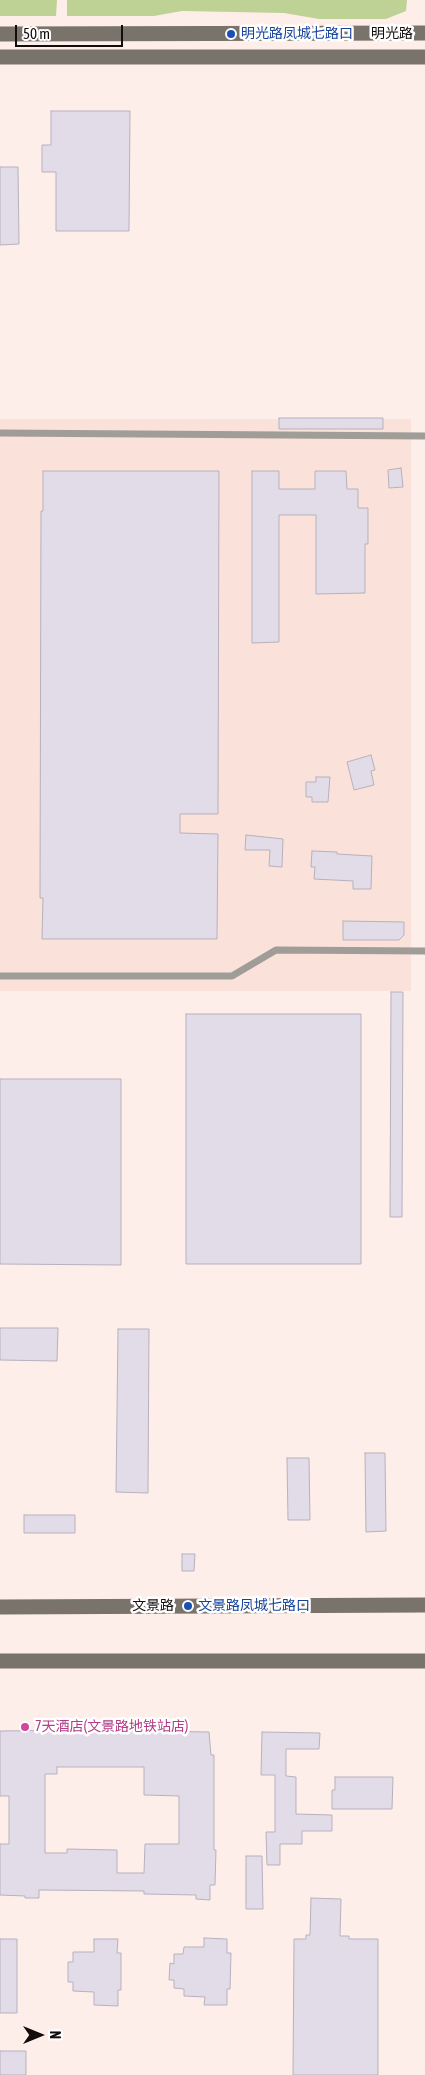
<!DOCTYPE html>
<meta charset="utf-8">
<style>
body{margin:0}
#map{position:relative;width:425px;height:2075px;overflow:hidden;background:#feeee9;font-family:"Asap Condensed",sans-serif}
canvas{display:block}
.north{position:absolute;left:15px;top:2010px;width:50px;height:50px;-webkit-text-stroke:4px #fff;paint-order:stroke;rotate:90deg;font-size:14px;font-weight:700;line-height:20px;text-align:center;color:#120d0b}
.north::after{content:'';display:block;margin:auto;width:18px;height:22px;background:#120d0b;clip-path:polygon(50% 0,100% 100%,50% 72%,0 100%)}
.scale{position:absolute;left:15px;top:25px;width:108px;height:22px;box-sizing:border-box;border:2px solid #120d0b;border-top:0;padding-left:6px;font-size:15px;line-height:18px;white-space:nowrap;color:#120d0b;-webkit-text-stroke:4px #fff;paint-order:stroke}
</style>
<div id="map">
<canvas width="425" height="2075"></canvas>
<div class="north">N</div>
<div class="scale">50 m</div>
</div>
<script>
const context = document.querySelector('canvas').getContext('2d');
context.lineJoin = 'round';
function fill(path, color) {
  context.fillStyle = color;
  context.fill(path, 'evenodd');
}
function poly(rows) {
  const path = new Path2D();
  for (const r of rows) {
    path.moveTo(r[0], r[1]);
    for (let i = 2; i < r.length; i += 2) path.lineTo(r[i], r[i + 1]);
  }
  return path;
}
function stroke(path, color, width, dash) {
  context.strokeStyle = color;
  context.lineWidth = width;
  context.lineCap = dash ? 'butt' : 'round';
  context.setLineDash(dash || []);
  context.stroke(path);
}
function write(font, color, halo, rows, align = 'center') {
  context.font = font + ' "Asap Condensed","Noto Sans SC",sans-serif';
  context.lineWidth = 5;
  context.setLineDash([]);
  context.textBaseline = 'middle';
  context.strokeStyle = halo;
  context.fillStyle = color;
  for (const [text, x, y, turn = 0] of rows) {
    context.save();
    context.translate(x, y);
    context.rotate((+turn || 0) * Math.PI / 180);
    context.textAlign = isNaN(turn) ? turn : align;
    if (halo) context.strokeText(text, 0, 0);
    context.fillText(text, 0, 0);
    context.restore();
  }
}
fill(poly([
 [0,419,411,419,411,991,0,991]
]), '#fae2da');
fill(poly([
 [0,0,57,0,56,16,0,16],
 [67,0,407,0,406,11,386,19,319,19,284,13,182,11,154,16,67,16]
]), '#bed296');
const building = poly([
 [51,111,130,111,129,231,56,231,56,172,42,172,42,145,51,145,51,111],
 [0,167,18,167,19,244,0,245,0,167],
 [279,418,383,418,383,429,279,429,279,418],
 [401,468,403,487,389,488,388,470,401,468],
 [43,471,219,471,218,814,180,814,180,833,218,834,217,939,42,939,43,898,40,898,41,511,43,511,43,471],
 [252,471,279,471,279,489,315,489,315,471,346,471,347,489,358,489,358,508,368,508,368,544,365,544,365,593,316,594,316,515,279,515,279,642,252,643,252,471],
 [371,755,375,770,371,771,374,785,354,790,347,762,371,755],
 [316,777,330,777,328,802,312,802,312,797,306,797,306,782,316,782,316,777],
 [246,835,283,839,282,867,269,866,270,850,245,850,246,835],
 [312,851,337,852,337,854,372,856,371,889,353,889,353,881,314,879,315,867,311,867,312,851],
 [343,921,404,922,404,935,399,940,343,940,343,921],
 [391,992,403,992,402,1217,390,1217,391,992],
 [186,1014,361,1014,361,1264,186,1264,186,1014],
 [0,1079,121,1079,121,1265,0,1264,0,1079],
 [0,1328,58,1328,57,1361,0,1360,0,1328],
 [118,1329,149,1329,148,1493,116,1492,118,1329],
 [365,1453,385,1453,386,1531,366,1532,365,1453],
 [287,1458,309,1458,310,1520,288,1520,287,1458],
 [24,1515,75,1515,75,1533,24,1533,24,1515],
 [182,1554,195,1554,194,1571,182,1571,182,1554],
 [85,1730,209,1732,211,1755,214,1755,214,1850,216,1850,215,1885,210,1885,210,1900,196,1899,196,1895,144,1894,144,1891,39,1890,39,1898,25,1898,25,1896,0,1895,0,1844,9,1844,9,1796,0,1796,0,1731,85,1730],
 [57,1767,144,1767,144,1795,179,1796,179,1844,145,1844,144,1873,117,1873,117,1850,67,1849,67,1853,45,1853,45,1774,57,1774,57,1767],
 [262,1732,320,1733,319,1749,286,1749,286,1776,296,1777,296,1814,332,1815,332,1831,302,1831,302,1844,280,1844,280,1865,267,1865,266,1832,275,1832,275,1775,261,1775,262,1732],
 [335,1777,393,1777,392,1809,332,1809,332,1790,335,1790,335,1777],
 [246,1856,262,1856,263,1909,246,1909,246,1856],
 [311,1898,341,1899,340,1936,349,1936,349,1939,378,1939,378,2075,293,2075,294,1939,306,1939,306,1935,310,1935,311,1898],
 [204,1938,227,1939,227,1953,231,1953,230,1989,227,1989,227,2005,204,2005,205,1997,184,1996,184,1989,174,1988,174,1980,169,1980,170,1963,174,1964,174,1954,183,1954,184,1947,204,1947,204,1938],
 [0,1939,17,1939,17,2013,0,2013,0,1939],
 [94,1939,118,1939,117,1953,121,1953,121,1990,118,1990,118,2006,94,2005,94,1992,73,1991,73,1982,68,1982,68,1962,73,1962,73,1952,94,1952,94,1939],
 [0,2051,26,2051,26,2075,0,2075,0,2051]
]);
fill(building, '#e2dbe8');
stroke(building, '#b7b1bd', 1);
stroke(poly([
 [0,433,425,436],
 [0,976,232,976,276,950,425,951]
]), '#a09c97', 7);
stroke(poly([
 [0,34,425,33],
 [0,57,425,57],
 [0,1607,425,1605],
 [0,1661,425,1661]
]), '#79736c', 15);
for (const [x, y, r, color] of [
 [231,34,5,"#1a4fb4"],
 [188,1606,5,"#1a4fb4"],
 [25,1727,5,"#d1479c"]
]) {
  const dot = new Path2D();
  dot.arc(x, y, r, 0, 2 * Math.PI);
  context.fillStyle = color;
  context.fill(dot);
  stroke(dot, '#fff', 2);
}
write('14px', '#164399', '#fff', [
 ["明光路凤城七路口",241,34],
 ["文景路凤城七路口",198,1606]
], 'left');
write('14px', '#120d0b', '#fff', [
 ["明光路",392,34],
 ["文景路",153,1606]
]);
write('14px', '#b23c85', '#fff', [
 ["7天酒店(文景路地铁站店)",35,1727]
], 'left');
</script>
